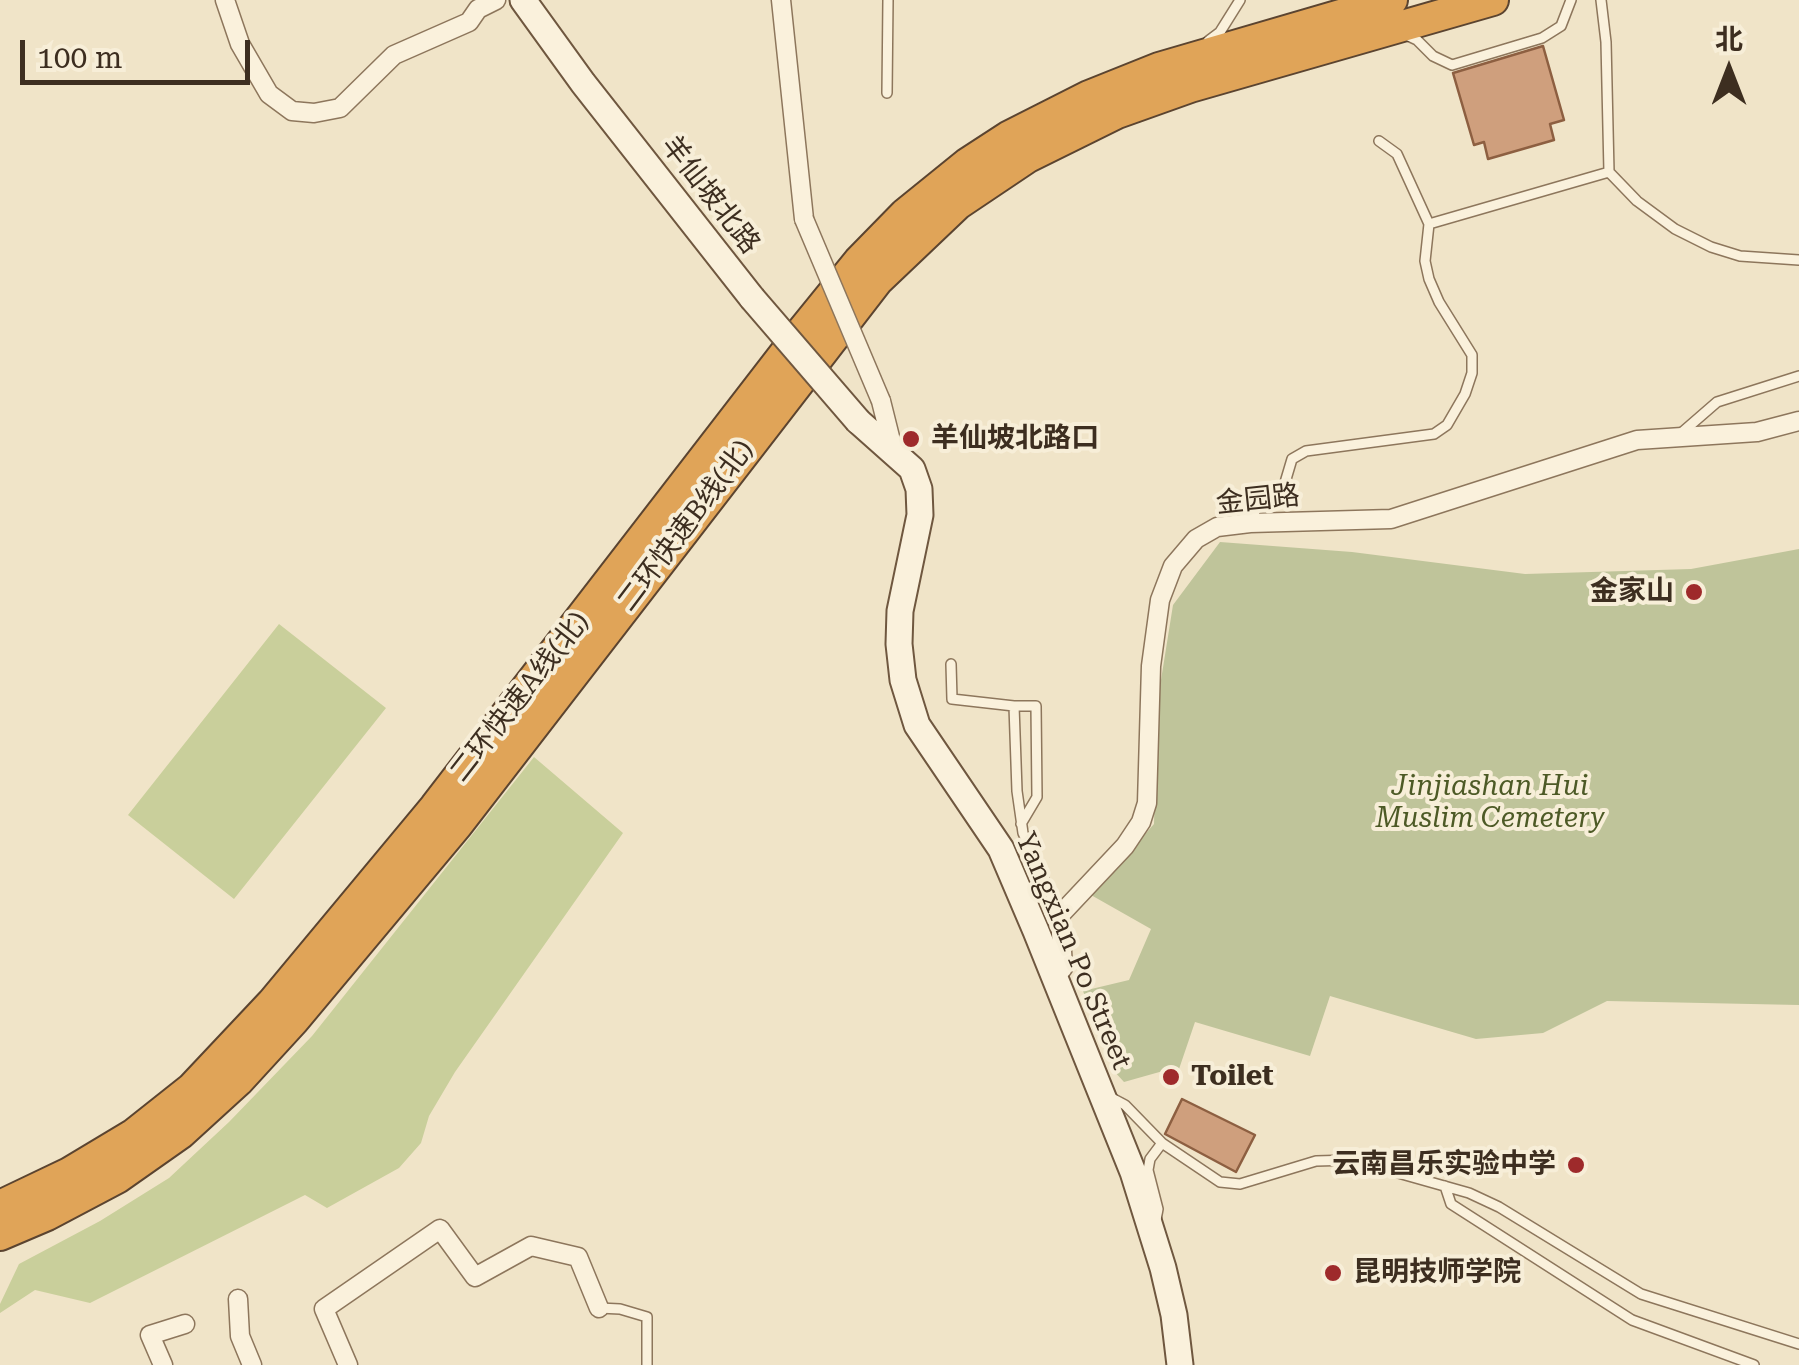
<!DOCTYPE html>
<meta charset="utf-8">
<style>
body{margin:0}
#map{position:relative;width:1799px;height:1365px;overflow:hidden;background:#f0e4c8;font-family:"Roboto Serif","Noto Sans SC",serif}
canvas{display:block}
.north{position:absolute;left:1679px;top:20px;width:100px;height:100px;-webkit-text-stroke:8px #f7eed8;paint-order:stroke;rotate:0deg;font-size:28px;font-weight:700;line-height:40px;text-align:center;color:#3d2e20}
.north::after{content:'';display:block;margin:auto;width:35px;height:45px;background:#3d2e20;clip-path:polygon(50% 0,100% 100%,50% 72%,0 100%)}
.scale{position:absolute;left:20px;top:40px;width:230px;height:45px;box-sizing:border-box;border:5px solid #3d2e20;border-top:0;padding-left:12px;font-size:30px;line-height:35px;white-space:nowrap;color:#3d2e20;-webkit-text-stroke:8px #f7eed8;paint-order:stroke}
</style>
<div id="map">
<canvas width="1799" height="1365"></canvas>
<div class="north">北</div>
<div class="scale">100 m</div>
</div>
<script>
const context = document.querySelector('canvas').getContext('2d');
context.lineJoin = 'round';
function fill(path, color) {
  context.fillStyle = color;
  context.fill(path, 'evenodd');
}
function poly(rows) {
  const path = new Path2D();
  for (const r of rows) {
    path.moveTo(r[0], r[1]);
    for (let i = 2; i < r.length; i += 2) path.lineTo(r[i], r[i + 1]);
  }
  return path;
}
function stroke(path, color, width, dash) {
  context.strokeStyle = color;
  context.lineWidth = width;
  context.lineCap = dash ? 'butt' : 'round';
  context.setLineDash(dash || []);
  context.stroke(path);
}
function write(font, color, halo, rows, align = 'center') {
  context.font = font + ' "Roboto Serif","Noto Sans SC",serif';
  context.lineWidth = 8;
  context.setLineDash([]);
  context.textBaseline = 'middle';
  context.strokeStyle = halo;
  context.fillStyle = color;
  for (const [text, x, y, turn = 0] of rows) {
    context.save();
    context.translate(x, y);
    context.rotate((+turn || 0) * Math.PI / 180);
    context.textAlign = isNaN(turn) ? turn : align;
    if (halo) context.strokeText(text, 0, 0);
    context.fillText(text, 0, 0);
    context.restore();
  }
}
fill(poly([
 [279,624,386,708,234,899,128,815],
 [534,757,623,833,455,1072,429,1116,421,1143,399,1168,327,1208,305,1195,90,1303,35,1290,0,1313,0,1304,19,1264,100,1221,169,1178,229,1122,312,1036]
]), '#c9cf9b');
fill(poly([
 [1220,542,1352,552,1525,574,1691,569,1799,549,1799,1005,1607,1001,1543,1033,1476,1039,1330,996,1310,1056,1195,1022,1178,1072,1163,1071,1124,1082,1113,1070,1083,991,1129,980,1151,929,1091,895,1154,824,1157,705,1173,605]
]), '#bfc49a');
const building = poly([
 [1543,46,1564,120,1550,124,1554,140,1488,159,1484,142,1474,145,1453,73,1543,46],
 [1182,1099,1255,1135,1236,1172,1165,1134,1182,1099]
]);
fill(building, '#cf9f7d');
stroke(building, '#8d5f41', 2.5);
const lane = poly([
 [1406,35,1417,40,1433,56,1452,65,1542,38,1561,26,1571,0],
 [1208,41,1220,32,1240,0],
 [887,93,888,0],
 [1609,172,1637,201,1675,229,1711,247,1740,256,1799,260],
 [1429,224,1609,172,1606,42,1601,0],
 [1679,435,1717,402,1799,376],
 [1250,523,1258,505,1281,496,1292,459,1306,451,1434,434,1447,425,1465,394,1472,373,1472,355,1439,302,1429,279,1425,261,1429,224,1397,154,1379,141],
 [951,664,952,699,1014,706,1017,791,1023,833,1060,915],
 [1014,706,1036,706,1037,797,1021,824],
 [1108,1096,1125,1105,1162,1143],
 [1445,1186,1451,1204,1632,1320,1754,1365],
 [1156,1220,1158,1209,1148,1170,1150,1159,1162,1143,1220,1182,1240,1184,1316,1161,1352,1160,1469,1193,1499,1207,1641,1294,1799,1344],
 [599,1308,620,1309,647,1317,647,1365]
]);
const street = poly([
 [225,0,240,44,269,94,292,111,314,113,340,108,394,55,469,22,478,9,496,0],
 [781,0,804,219],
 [881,401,893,449],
 [1054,978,1063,968,1060,915,1125,846,1141,822,1147,803,1151,666,1160,600,1173,566,1196,539,1217,527,1250,523,1391,519,1637,440,1757,432,1799,421],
 [238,1299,240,1336,252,1365],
 [163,1365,150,1335,185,1324],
 [348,1365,324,1309,440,1229,475,1277,531,1246,578,1257,599,1308]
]);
const secondary = poly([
 [523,0,583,83,752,298],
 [858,421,912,469,919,489,920,515,900,611,899,644,903,680,917,725,1001,849,1036,931,1133,1172,1163,1268,1174,1315,1180,1365]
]);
const highway = poly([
 [0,1206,69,1173,134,1134,192,1088,272,1003,435,807,803,330,859,261,905,214,968,163,1008,137,1089,96,1159,68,1392,0],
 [0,1235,47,1215,117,1178,181,1133,238,1081,293,1021,457,825,877,281,958,204,1028,157,1117,113,1190,87,1493,0]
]);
stroke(lane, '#8d765c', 12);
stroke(street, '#8d765c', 21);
stroke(secondary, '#6f573f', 29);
stroke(highway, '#5b4430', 34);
stroke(lane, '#faf1dc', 9);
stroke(street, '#faf1dc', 18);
stroke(secondary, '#faf1dc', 25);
stroke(highway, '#e0a458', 30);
const streetBridge = poly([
 [804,219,881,401]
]);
const secondaryBridge = poly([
 [752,298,858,421]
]);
stroke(streetBridge, '#8d765c', 21, []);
stroke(secondaryBridge, '#6f573f', 29, []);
stroke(streetBridge, '#faf1dc', 18);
stroke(secondaryBridge, '#faf1dc', 25);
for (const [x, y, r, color] of [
 [911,439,10,"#9e2a2b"],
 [1694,592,10,"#9e2a2b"],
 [1171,1077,10,"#9e2a2b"],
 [1576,1165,10,"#9e2a2b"],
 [1333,1273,10,"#9e2a2b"]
]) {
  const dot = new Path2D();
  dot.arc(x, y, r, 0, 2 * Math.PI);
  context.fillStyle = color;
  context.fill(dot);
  stroke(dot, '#f7eed8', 4);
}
write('28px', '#3d2e20', '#f7eed8', [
 ["羊仙坡北路",710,195,52],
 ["金园路",1258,500,-6],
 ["二环快速B线(北)",686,526,-53],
 ["二环快速A线(北)",520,697,-52],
 ["Yangxian Po Street",1073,951,67]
]);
write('bold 28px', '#3d2e20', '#f7eed8', [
 ["羊仙坡北路口",931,439],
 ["金家山",1674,592,"right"],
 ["Toilet",1191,1077],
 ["云南昌乐实验中学",1556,1165,"right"],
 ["昆明技师学院",1353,1273]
], 'left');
write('italic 28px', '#4d5a26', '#f7eed8', [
 ["Jinjiashan Hui",1490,787],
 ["Muslim Cemetery",1490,819]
]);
</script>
